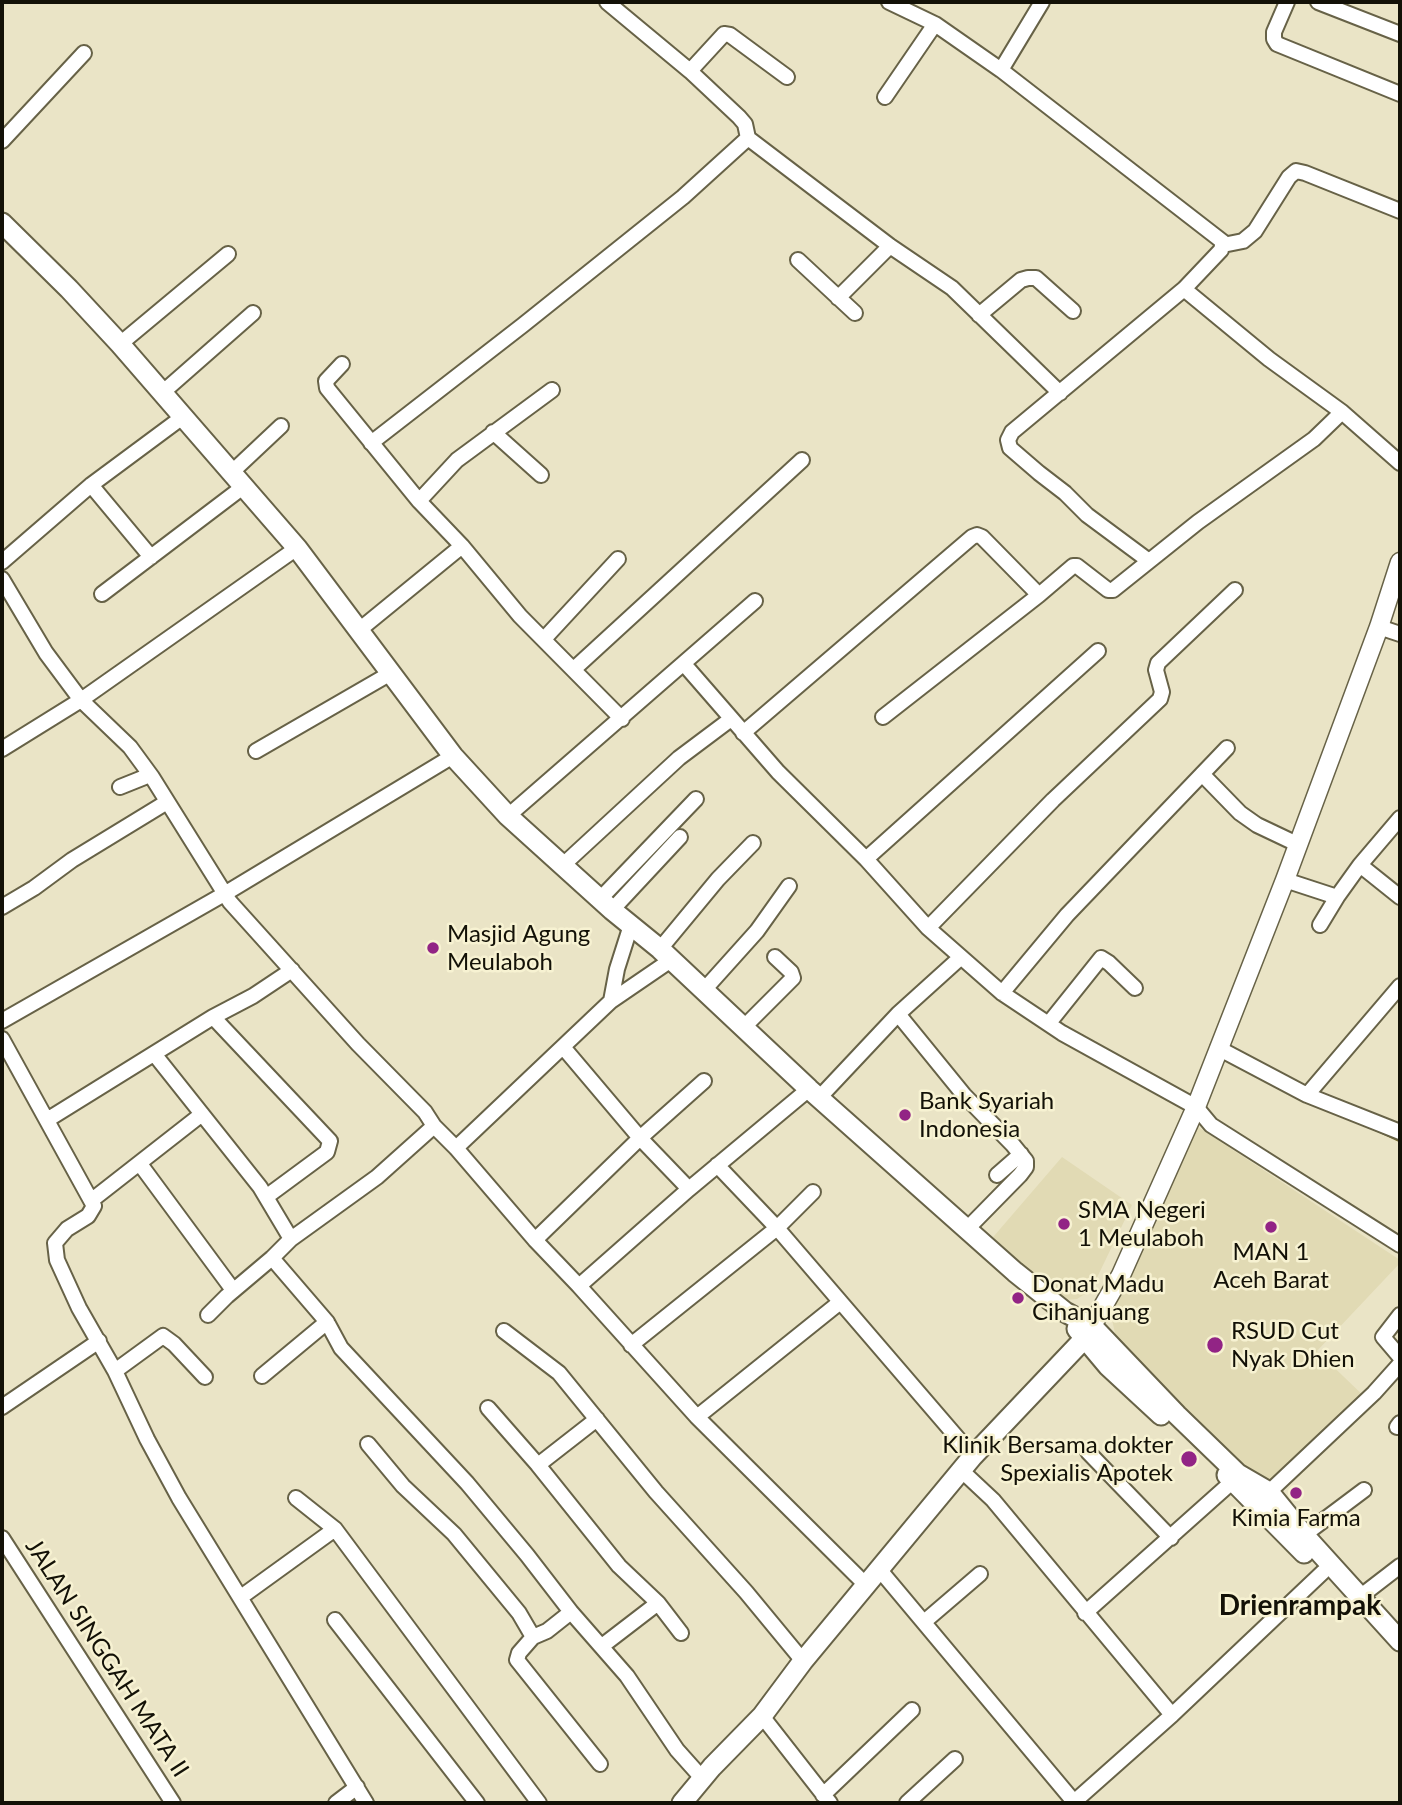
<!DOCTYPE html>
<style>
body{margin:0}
#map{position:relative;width:1402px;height:1805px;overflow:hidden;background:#eae4c6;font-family:Lato,sans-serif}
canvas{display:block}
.frame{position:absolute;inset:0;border:4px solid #131107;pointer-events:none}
</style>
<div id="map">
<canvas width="1402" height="1805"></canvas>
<div class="frame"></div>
</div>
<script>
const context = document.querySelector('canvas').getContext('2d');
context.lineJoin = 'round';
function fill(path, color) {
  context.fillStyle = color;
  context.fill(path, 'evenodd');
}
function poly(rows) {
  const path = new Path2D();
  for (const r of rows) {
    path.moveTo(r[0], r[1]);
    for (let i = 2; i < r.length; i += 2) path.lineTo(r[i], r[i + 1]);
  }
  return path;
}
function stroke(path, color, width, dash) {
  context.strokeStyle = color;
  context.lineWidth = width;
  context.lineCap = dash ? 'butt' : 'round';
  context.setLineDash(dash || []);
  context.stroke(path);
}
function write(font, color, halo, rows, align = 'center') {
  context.font = font + ' Lato,sans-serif';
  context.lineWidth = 5;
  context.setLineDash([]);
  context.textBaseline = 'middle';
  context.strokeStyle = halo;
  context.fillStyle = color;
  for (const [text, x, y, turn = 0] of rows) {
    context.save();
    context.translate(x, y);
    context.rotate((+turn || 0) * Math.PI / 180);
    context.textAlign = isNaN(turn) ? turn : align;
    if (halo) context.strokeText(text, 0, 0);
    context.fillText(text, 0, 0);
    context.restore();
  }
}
fill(poly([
 [1192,1123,1400,1260,1400,1263,1317,1351,1370,1402,1269,1494,1126,1356,1116,1338,1111,1315,1113,1294],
 [1062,1157,1132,1205,1091,1290,1077,1299,1055,1301,988,1243]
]), '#e1dab4');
stroke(poly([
 [1372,1128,1400,1141]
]), '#786d2a', 2.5);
const minor = poly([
 [889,2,935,24,1001,70,1223,242,1221,250,1184,289,1012,432,1008,440,1010,448,1039,473,1065,493,1087,515,1149,561],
 [1287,2,1274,32,1274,39,1277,44,1400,94],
 [1318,2,1400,34],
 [1001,70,1042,2],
 [690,71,724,34,730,35,787,77],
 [885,97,935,24],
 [748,138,890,246,952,288,1060,393],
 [2,141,84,53],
 [1223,245,1243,241,1255,231,1289,177,1296,171,1305,173,1400,211],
 [798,260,855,313],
 [1184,289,1269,359,1342,412,1400,463],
 [838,298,890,246],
 [979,315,1021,280,1028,278,1036,278,1073,311],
 [120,344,228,254],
 [342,364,326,381,327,388,419,501,462,546,520,616,622,719],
 [162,393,253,313],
 [493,432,541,475],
 [371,443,523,325,683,197,748,138,745,124,739,117,690,71,607,2],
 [231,473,281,426],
 [91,485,151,557],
 [419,501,457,460,552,390],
 [2,562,91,485,184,416],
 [2,579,46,653,81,700,130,747,152,777,230,902,358,1044,425,1112,434,1126,456,1148,535,1240,579,1286,697,1417,866,1585],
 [102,594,243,487],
 [1379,627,1400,634],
 [358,631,462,546],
 [544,639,618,559],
 [684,664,778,772,866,859,928,928,1002,993,1062,1033,1196,1107,1211,1125,1400,1245],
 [574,669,802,460],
 [883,717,1039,595],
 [743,733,972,537,977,535,982,537,1039,595,1073,566,1077,566,1108,590,1113,590,1198,522,1314,439,1342,412],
 [2,749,81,700,297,548],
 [256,751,391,673],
 [1202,774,1240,813,1257,825,1297,844],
 [120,787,150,775],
 [508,816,755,601],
 [1400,818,1360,865,1400,897],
 [866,859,1098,651],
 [563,865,679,758,731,719],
 [1285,880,1337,897,1320,925],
 [1337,897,1360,865],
 [600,899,696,799],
 [2,907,34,888,72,860,167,802],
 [612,910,680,837],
 [928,928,1053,800,1160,699,1162,692,1156,670,1158,663,1235,590],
 [660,949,718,879,753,843],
 [704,990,757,931,789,886],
 [1002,993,1067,915,1227,748],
 [611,1001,617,969,631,925],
 [898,1014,964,1095,1013,1145,1026,1161,1026,1167,1020,1175,967,1229],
 [213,1017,330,1141,327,1152,266,1197],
 [2,1021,226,893,453,756],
 [1049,1023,1101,958,1109,963,1135,988],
 [744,1027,793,978,791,972,775,957],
 [2,1039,94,1206,88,1216,67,1229,55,1243,57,1260,79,1308,115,1371,147,1439,179,1498,366,1803],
 [563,1047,640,1138,689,1189],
 [1218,1048,1307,1095,1400,1132],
 [155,1055,260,1187,291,1239],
 [1307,1095,1400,986],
 [819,1098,898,1014,960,958],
 [47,1120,213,1017,253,996,292,970],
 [456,1148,611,1001,671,960],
 [140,1164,233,1290],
 [717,1165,777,1228,973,1456],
 [997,1175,1021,1154],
 [92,1200,202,1114],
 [535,1240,640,1138,704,1081],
 [272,1258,327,1322,341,1348,467,1483,527,1555,571,1612,627,1676,677,1750,702,1778],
 [579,1286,689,1189,809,1089],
 [208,1315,227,1296,272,1258,291,1239,377,1177,434,1126],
 [1400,1315,1383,1337,1400,1357],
 [504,1331,559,1373,656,1492,746,1592,803,1661],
 [631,1345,777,1228,813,1192],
 [115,1371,163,1336,174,1344,205,1377],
 [262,1376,327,1322],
 [2,1407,99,1341],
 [488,1408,538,1465,597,1419],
 [697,1417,839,1303],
 [1397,1427,1400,1423],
 [368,1444,403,1486,454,1534,519,1613,533,1637],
 [1088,1452,1171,1538],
 [538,1465,619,1566,658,1603,602,1646],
 [962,1471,993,1500,1172,1715],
 [1269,1492,1374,1393,1400,1364],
 [296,1498,335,1529,539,1803],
 [1304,1535,1364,1490],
 [2,1538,173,1803],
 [879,1569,1075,1803],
 [1361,1596,1400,1566],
 [241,1597,335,1529],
 [658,1603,681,1633],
 [571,1612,547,1631,533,1637,519,1653,517,1660,600,1764],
 [1085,1613,1233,1481],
 [335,1620,477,1803],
 [924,1622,980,1574],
 [762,1716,830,1803],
 [823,1795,912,1710],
 [1074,1802,1172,1715,1323,1572],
 [336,1803,357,1787],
 [907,1803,955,1759]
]);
const major = poly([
 [1086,1336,1121,1275,1196,1107,1285,880,1379,627,1400,562]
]);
const highway = poly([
 [2,223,69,289,120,344,297,548,453,756,508,816,612,910,660,949,809,1089,1015,1272,1065,1312,1093,1327,1177,1415,1238,1474,1269,1492,1304,1535,1400,1641],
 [1077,1329,1108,1366,1161,1415],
 [1227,1475,1304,1553],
 [682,1803,712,1767,762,1716,803,1661,973,1456,1084,1339]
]);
stroke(minor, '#676247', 18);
stroke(major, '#676247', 21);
stroke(highway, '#676247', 23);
stroke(minor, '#fff', 14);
stroke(major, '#fff', 18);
stroke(highway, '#fff', 19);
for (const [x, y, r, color] of [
 [433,948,7,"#922485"],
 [905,1115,7,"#922485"],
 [1064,1224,7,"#922485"],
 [1271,1227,7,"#922485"],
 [1018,1298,7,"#922485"],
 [1215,1345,9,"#922485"],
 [1189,1459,9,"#922485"],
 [1296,1493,7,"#922485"]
]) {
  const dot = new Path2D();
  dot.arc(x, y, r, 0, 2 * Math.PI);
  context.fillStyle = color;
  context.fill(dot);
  stroke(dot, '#f7f2d2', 2.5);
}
write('24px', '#131107', '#f7f2d2', [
 ["Masjid Agung",447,934],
 ["Meulaboh",447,962],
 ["Bank Syariah",919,1101],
 ["Indonesia",919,1129],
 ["SMA Negeri",1078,1210],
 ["1 Meulaboh",1078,1238],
 ["MAN 1",1271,1252,"center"],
 ["Aceh Barat",1271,1280,"center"],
 ["Donat Madu",1032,1284],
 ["Cihanjuang",1032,1312],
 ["RSUD Cut",1231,1331],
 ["Nyak Dhien",1231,1359],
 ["Klinik Bersama dokter",1173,1445,"right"],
 ["Spexialis Apotek",1173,1473,"right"],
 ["Kimia Farma",1296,1518,"center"]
], 'left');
write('24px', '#131107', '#f7f2d2', [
 ["JALAN SINGGAH MATA II",107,1658,57]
]);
write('bold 28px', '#131107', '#f7f2d2', [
 ["Drienrampak",1300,1606]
]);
</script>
